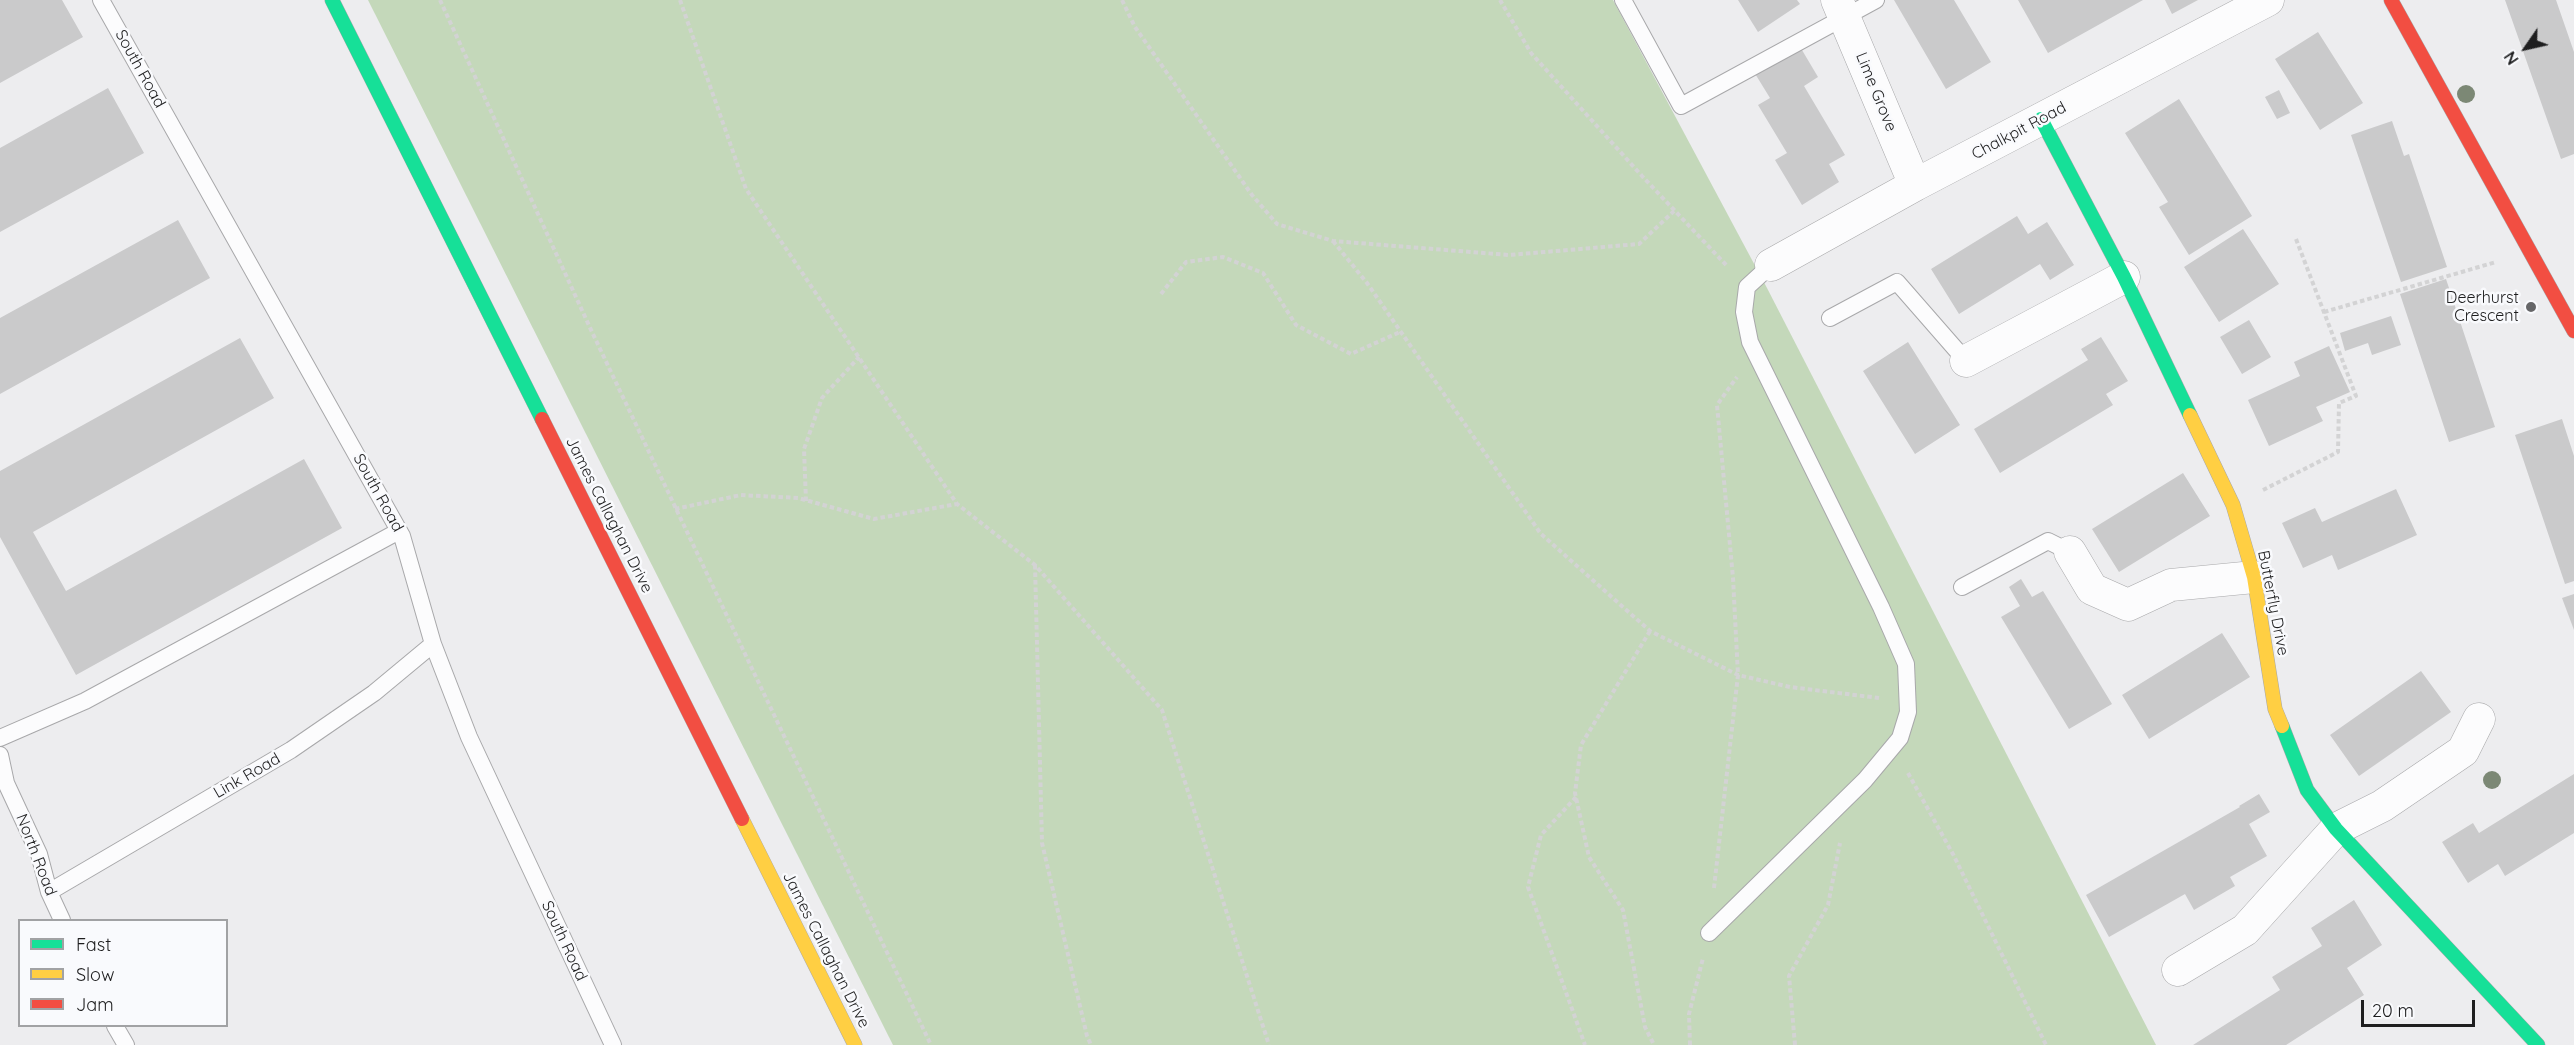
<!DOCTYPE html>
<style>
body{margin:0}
#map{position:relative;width:2574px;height:1045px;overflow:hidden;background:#ededef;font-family:Quicksand,sans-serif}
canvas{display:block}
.legend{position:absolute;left:18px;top:919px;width:210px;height:108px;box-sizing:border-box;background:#f9fafd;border:2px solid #a1a2a4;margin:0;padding:8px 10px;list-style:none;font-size:18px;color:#1e1e1f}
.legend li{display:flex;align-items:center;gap:12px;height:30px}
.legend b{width:30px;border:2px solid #a1a2a4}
.north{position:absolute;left:2496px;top:18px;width:60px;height:60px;-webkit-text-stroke:4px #f9fafd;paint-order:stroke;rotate:236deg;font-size:16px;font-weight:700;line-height:24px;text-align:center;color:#1e1e1f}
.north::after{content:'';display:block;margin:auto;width:21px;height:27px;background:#1e1e1f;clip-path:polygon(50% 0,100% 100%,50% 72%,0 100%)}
.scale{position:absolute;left:2361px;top:1000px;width:114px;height:27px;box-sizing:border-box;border:3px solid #1e1e1f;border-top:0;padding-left:8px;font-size:18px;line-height:21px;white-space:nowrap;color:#1e1e1f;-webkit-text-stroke:4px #f9fafd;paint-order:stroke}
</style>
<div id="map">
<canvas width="2574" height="1045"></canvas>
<ul class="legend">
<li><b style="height:8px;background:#16e098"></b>Fast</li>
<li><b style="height:8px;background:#ffcf43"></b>Slow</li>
<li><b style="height:8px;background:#f24e42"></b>Jam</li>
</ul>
<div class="north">N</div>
<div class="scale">20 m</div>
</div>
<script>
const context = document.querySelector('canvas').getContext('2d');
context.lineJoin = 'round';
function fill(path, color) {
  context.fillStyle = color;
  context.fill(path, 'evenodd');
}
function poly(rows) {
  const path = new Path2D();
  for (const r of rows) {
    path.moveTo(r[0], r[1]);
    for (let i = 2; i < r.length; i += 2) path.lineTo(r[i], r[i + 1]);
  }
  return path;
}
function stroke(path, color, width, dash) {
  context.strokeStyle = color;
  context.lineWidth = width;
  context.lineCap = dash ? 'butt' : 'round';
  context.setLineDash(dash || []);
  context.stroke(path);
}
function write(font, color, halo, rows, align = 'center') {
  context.font = font + ' Quicksand,sans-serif';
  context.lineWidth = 5;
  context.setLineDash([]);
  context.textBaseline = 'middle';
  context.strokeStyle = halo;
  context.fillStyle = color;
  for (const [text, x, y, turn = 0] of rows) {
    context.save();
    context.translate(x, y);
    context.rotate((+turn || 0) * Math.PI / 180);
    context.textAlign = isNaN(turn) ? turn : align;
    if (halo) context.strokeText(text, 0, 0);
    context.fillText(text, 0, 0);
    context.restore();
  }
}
fill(poly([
 [368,0,1613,0,1767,288,2156,1045,893,1045]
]), '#c4d8ba');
fill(poly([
 [0,0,62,0,83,37,0,83],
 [1738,0,1797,0,1800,4,1758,32],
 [1894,0,1954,0,1991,62,1946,89],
 [2018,0,2143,0,2048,53],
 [2165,0,2198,0,2172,14],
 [2505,0,2556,0,2574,52,2574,154,2561,159],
 [2318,32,2363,103,2320,130,2275,59],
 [1799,45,1818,77,1804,86,1845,155,1829,164,1839,182,1802,205,1775,160,1787,153,1758,105,1770,98,1754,72],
 [108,88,144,153,0,232,0,148],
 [2279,90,2290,113,2277,119,2265,97],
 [2179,99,2252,216,2189,255,2159,207,2168,202,2125,133],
 [2392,121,2404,156,2409,154,2447,267,2401,282,2351,135],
 [2017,216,2028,234,2047,222,2074,265,2050,280,2040,264,1959,314,1931,269],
 [178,220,210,278,0,394,0,318],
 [2243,229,2279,284,2219,322,2184,267],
 [2446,279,2495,427,2449,442,2400,294],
 [2391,316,2401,345,2372,355,2368,343,2345,351,2340,333],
 [2249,320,2271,357,2242,374,2220,337],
 [2101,337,2128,381,2106,394,2113,405,2000,473,1974,429,2088,360,2081,349],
 [240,338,274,398,33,532,66,591,304,459,342,528,76,675,0,537,0,471],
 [1908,342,1960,425,1915,454,1863,371],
 [2329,346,2350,392,2316,407,2323,421,2269,446,2248,400,2300,376,2294,362],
 [2562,419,2574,456,2574,581,2565,584,2515,435],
 [2183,473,2210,516,2119,572,2092,529],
 [2396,489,2417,535,2338,570,2332,555,2303,568,2282,523,2315,508,2322,522],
 [2021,579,2032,597,2043,591,2112,704,2069,729,2001,617,2020,606,2009,587],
 [2574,594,2574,630,2562,598],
 [2222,633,2250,677,2149,739,2122,695],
 [2421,671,2451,712,2359,776,2330,735],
 [2574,774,2574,833,2505,876,2498,864,2468,883,2442,842,2473,823,2479,833],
 [2259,794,2270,812,2249,824,2267,856,2230,877,2235,886,2194,910,2185,894,2109,937,2086,895,2240,807,2239,806],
 [2354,900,2382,945,2347,968,2364,995,2286,1045,2193,1045,2280,990,2272,977,2322,946,2311,928]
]), '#cacacb');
const lane = poly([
 [101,0,402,536,433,644,469,737,613,1045],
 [1623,0,1681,106,1876,0],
 [1830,318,1897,282,1966,361],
 [1962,587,2048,541,2070,552],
 [0,738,85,701,399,531],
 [0,755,6,783,39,854,49,892,62,920],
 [49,892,291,750,374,693,433,644],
 [1709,933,1865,780,1900,738,1908,712,1906,664,1881,607,1750,342,1744,312,1747,287,1771,265],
 [115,1026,126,1045]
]);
const street = poly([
 [1837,0,1915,185],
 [1771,265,1915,185,2268,0],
 [1966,361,2124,277],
 [2070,552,2092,589,2128,605,2171,585,2254,577],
 [2178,970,2245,930,2336,829,2382,806,2463,751,2479,719]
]);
const fast = poly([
 [332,0,542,419],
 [2041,119,2124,277,2190,415],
 [2282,726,2307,790,2336,829,2538,1045]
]);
const slow = poly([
 [2190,415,2233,505,2254,577,2275,709,2282,726],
 [742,819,855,1045]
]);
const jam = poly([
 [2391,0,2574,331],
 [542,419,742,819]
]);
stroke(lane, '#a8a8aa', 18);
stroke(street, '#a8a8aa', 33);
stroke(fast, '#a8a8aa', 15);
stroke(slow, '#a8a8aa', 15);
stroke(jam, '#a8a8aa', 15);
stroke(poly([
 [440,0,592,332,931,1045],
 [680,0,746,189,957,504,1035,565,1162,710,1269,1045],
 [1122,0,1135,27,1252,195,1277,224,1333,241,1509,255,1639,244,1674,211],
 [1500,0,1531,53,1642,176,1728,267],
 [1333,241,1367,283,1541,534,1650,631,1738,675,1790,687,1879,698],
 [1161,294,1186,262,1223,257,1263,273,1296,325,1351,354,1400,332],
 [2324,312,2496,262],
 [2263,490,2338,452,2339,403,2356,396,2296,239],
 [806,501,804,449,822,398,859,357],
 [675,509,741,495,798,498,874,519,957,504],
 [1035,565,1042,843,1087,1036,1091,1045],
 [1650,631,1581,745,1575,793,1589,857,1623,910,1645,1027,1654,1045],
 [1908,773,1954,856,2046,1045],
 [1576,797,1541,835,1528,887,1585,1045],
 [1714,888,1738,675,1733,578,1717,405,1737,377],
 [1690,1045,1689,1014,1703,958],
 [1795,1045,1789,976,1828,905,1840,843]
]), '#d3d3d4', 4, [4.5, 3]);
stroke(lane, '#fcfcfd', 16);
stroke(street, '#fcfcfd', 32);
stroke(fast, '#16e098', 14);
stroke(slow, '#ffcf43', 14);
stroke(jam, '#f24e42', 14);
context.fillStyle = '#7c8875';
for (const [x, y] of [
 [2466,94],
 [2492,780]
]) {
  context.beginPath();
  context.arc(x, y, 9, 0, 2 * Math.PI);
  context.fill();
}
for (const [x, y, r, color] of [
 [2531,307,6,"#666668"]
]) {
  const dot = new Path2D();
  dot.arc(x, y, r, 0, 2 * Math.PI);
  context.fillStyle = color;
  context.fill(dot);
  stroke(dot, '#f9fafd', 2);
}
write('16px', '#1e1e1f', '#f9fafd', [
 ["South Road",140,69,61],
 ["Lime Grove",1876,92,68],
 ["Chalkpit Road",2019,131,-28],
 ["South Road",378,493,61],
 ["James Callaghan Drive",609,515,63],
 ["Butterfly Drive",2273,603,79],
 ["Link Road",247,776,-30],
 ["North Road",36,855,69],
 ["South Road",564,941,65],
 ["James Callaghan Drive",826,950,63]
]);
write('16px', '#1e1e1f', '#f9fafd', [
 ["Deerhurst",2519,298],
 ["Crescent",2519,316]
], 'right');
</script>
